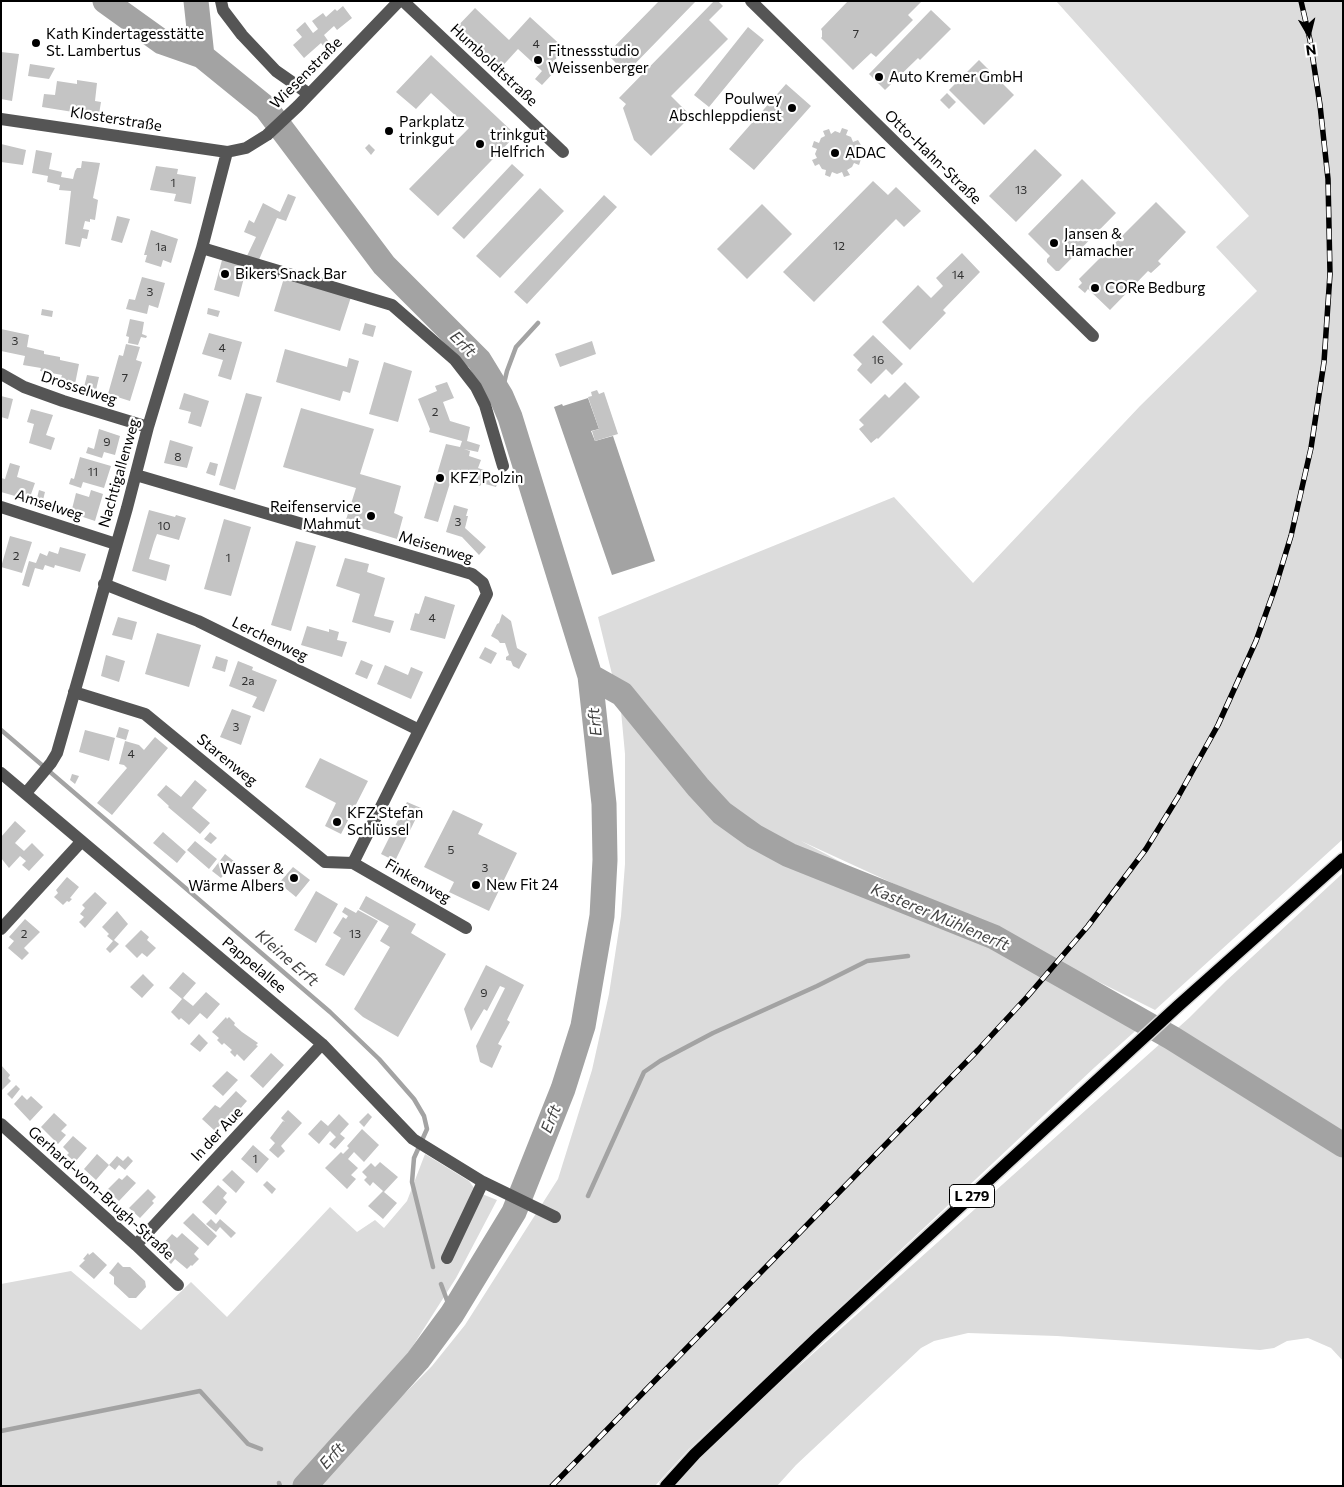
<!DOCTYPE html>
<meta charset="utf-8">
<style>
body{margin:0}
#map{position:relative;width:1344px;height:1487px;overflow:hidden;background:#fff;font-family:Commissioner,sans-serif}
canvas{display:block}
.frame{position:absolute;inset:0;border:2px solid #000;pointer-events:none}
.north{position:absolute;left:1284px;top:10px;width:50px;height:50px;-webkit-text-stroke:4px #fff;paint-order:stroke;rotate:172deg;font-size:14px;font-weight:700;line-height:20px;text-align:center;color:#000}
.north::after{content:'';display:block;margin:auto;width:18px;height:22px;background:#000;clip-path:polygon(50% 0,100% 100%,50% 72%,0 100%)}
</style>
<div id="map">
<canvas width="1344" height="1487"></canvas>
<div class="frame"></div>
<div class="north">N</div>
</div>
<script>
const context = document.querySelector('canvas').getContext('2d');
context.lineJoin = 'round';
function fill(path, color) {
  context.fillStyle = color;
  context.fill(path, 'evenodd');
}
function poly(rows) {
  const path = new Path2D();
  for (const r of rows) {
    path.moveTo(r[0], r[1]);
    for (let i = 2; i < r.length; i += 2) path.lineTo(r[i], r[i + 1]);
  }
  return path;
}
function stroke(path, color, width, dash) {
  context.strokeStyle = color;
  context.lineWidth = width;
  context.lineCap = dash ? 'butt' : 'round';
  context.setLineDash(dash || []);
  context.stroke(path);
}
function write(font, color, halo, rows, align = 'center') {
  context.font = font + ' Commissioner,sans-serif';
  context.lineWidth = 4.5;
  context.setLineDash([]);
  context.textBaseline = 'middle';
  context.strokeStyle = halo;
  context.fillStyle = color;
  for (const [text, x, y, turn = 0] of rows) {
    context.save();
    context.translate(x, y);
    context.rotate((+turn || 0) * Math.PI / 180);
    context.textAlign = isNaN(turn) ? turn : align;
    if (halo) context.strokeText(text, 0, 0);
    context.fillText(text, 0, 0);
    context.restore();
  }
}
fill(poly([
 [1056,1,1343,1,1343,839,1155,1010,1001,933,801,841,993,942,1142,1025,1095,1067,689,1449,655,1486,313,1486,432,1366,465,1325,558,1179,592,1070,609,994,621,916,625,864,625,754,621,711,598,617,894,497,973,583,1140,406,1257,291,1216,247,1249,216],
 [1343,873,1343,1361,1331,1348,1308,1338,1287,1341,1274,1348,1260,1350,1057,1336,968,1333,934,1341,921,1348,796,1465,777,1486,672,1486,696,1458,1189,1018,1226,981],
 [425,1154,469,1181,477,1192,497,1200,456,1278,409,1352,297,1486,1,1486,1,1284,71,1271,141,1330,191,1282,227,1317,330,1207,357,1232,375,1220,384,1228,407,1201]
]), '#dcdcdc');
fill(poly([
 [588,398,599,429,591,431,595,441,613,436,655,561,612,575,554,407,562,404,563,406]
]), '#a3a3a3');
stroke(poly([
 [501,396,507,371,516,347,538,323],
 [1,730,330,1012,379,1059,414,1099,424,1116,427,1129,414,1158,412,1182,433,1267],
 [588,1196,644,1072,660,1061,713,1033,817,986,867,961,908,956],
 [441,1284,452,1314],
 [1,1431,200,1391,248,1444,261,1449],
 [279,1483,280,1486]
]), '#a3a3a3', 4.5);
stroke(poly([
 [105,1,162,42,202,56],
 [196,1,202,56,266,108,384,265,479,360,501,396,510,417,590,676,604,804,605,860,602,916,583,1026,563,1089,514,1212,452,1314,418,1360,305,1486],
 [590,676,622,694,698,787,722,813,754,836,789,855,994,937,1172,1038,1343,1145]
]), '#a3a3a3', 25);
fill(poly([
 [659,1,696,1,626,73,607,54],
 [714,1,718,1,723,6,709,20,728,39,671,96,691,116,651,156,634,140,623,108,626,104,619,98],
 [848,1,922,1,908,15,913,20,876,57,871,53,853,70,821,38,822,37,822,31,821,29],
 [343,6,352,18,337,30,334,26,324,35,329,42,324,47,321,43,304,58,293,45,302,37,296,30,305,22,313,33,318,29,312,21,323,13,326,17,335,9,337,11],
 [475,8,509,40,530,17,565,49,551,64,557,69,542,85,535,79,542,71,518,49,497,72,453,31],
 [931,10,951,29,920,60,918,58,885,90,869,74],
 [748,27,764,40,709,107,694,95],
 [1,52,19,54,12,101,1,99],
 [431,55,516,135,438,216,409,189,469,128,431,93,416,109,396,92],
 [979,60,1014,95,984,125,949,90],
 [30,64,49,67,55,68,49,79,28,76],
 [77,80,97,83,95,101,101,102,99,114,92,113,92,111,74,108,73,112,42,107,44,94,55,95,57,81,77,84],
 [786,84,811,106,754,170,729,149],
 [947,93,956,102,949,109,940,100],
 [842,128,848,130,846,135,851,137,853,142,858,140,861,145,856,148,858,152,856,157,861,159,859,165,854,163,852,167,847,170,850,175,844,177,842,172,837,174,832,172,830,177,825,175,826,170,822,169,819,164,815,166,812,160,817,158,815,154,817,149,812,147,814,141,819,143,821,138,825,136,823,131,829,129,831,134,835,131,840,133],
 [1,144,26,150,23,165,1,162],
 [369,144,375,150,371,155,365,148],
 [1035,149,1062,175,1016,222,989,196],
 [36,150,52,153,49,169,62,172,61,177,73,179,75,171,77,168,81,168,82,161,100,163,93,198,98,200,95,220,90,219,90,222,85,221,83,229,89,230,87,239,82,238,80,247,65,244,71,191,59,190,60,185,47,182,48,176,32,173],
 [512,164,524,175,464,239,452,228],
 [156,166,178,169,177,174,196,177,191,204,174,201,176,194,150,190],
 [1082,179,1116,213,1059,271,1056,271,1047,262,1047,259,1050,256,1028,234],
 [873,181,888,195,896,187,921,211,904,227,896,219,814,302,783,272],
 [540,188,564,211,500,278,476,256],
 [288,194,296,197,286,221,277,218,258,262,246,258,256,237,244,232,249,220,254,223,263,203,280,212],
 [604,195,617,207,527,304,514,292],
 [1156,202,1186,232,1158,261,1161,264,1151,273,1148,271,1110,310,1088,289,1085,293,1078,287,1082,283,1079,279],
 [762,204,792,234,747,279,717,249],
 [117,216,130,219,122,243,111,240],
 [151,230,178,239,171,263,163,260,161,267,145,262,147,255,144,255],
 [962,253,980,272,943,310,946,313,910,350,882,322,918,285,931,298,943,286,936,278],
 [222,260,247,266,239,297,214,290],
 [142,277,165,283,158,308,149,305,147,314,126,309,129,299,135,300],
 [284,278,351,297,340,331,274,311],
 [208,308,220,311,218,317,207,314],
 [42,309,53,311,52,317,41,315],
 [130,319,144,322,142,334,147,336,146,338,141,337,138,345,128,343,129,337,126,336],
 [365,323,376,326,373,337,362,334],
 [1,329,29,335,27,347,44,351,44,354,60,357,60,360,79,364,75,384,60,381,62,375,40,371,41,368,23,365,25,356,1,351],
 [209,333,242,342,231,380,218,376,223,360,202,354],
 [873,335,903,364,892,375,886,369,871,384,857,370,862,364,853,355],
 [592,341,596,354,560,367,555,354],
 [126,344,140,347,136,360,142,362,130,401,108,394,119,355,123,356],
 [285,349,347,367,349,358,359,361,350,393,343,391,340,401,276,382],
 [384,362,412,371,398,422,369,414],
 [87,375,99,377,96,390,84,387],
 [447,382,454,398,443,402,450,421,470,427,467,441,480,445,478,452,464,449,470,451,469,456,481,460,478,468,493,473,497,484,496,487,482,483,480,486,474,483,475,481,462,477,464,472,454,470,438,522,424,518,446,444,460,447,462,441,429,432,430,429,418,399,437,391,435,386],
 [905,382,920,397,878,439,877,438,871,443,859,429,864,425,859,420,885,394,889,398],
 [597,390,599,394,604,392,618,434,595,441,592,431,599,429,588,397,592,396,591,392],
 [184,393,209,401,201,427,188,423,191,412,179,409],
 [246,393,262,397,235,490,219,485],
 [1,396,13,399,8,419,1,417],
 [301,408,374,429,360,474,401,486,394,513,403,517,397,539,345,523,356,488,283,467],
 [31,409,53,415,46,435,55,438,51,450,29,443,34,424,27,422],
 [99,429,120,436,115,455,104,452,102,458,86,453,88,447,94,449],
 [170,440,193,447,187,468,164,463],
 [80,457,111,466,104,488,83,482,81,488,69,484,71,478,74,479],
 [210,462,218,464,215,476,206,473],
 [10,463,20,466,17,477,35,483,29,500,1,492,1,478,5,479],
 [39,490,45,492,42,504,36,502],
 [91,490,103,494,95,521,71,513,76,493,89,497],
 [454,505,468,509,466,516,468,516,465,528,486,547,479,555,462,537,446,532],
 [149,510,175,517,176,515,186,518,179,540,157,534,154,542,149,559,170,565,166,581,132,571],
 [224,519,251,527,231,596,204,589],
 [10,536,32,542,22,573,1,567],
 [296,541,316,546,291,631,271,625],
 [60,547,86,554,80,572,55,565,54,568,45,565,43,570,35,568,29,587,22,585,29,561,36,563,40,553,47,556,49,551,58,554],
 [345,558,369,564,367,572,385,578,374,616,394,621,390,633,352,622,360,594,336,586],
 [425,596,455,605,445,639,410,630,415,613,419,614],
 [502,614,511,621,517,648,527,654,519,669,513,666,511,661,506,660,506,657,509,655,505,643,500,643,498,640,491,636,497,624,499,623],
 [118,617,137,622,132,640,112,635],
 [307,626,329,632,329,629,339,632,337,640,347,642,342,657,301,645],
 [157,633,201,645,189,687,145,674],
 [485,647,497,653,491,664,479,658],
 [106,655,125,661,119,682,101,676],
 [216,656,228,660,225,672,212,668],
 [361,660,373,665,367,679,355,674],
 [238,661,253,667,252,670,277,680,264,712,252,707,257,697,229,686],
 [385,665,408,675,411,667,423,672,411,699,377,684],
 [232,709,251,716,241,745,220,737],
 [119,727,129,730,126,740,116,737],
 [85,730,115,738,109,761,79,752],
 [155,737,168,748,112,815,97,803,127,768,124,765,119,764,125,741,139,745,144,750],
 [320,758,368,781,341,834,325,826,336,803,305,787],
 [72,774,79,776,75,784,70,780],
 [195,780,207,790,192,808,210,823,200,834,168,807,169,806,157,795,166,785,181,797],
 [407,802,421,808,395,861,381,854],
 [453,810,483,824,478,834,517,853,489,911,449,892,454,882,424,867],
 [15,821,26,831,15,843,24,851,32,843,44,855,29,871,22,865,26,861,20,856,9,868,1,858,1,837],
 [163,832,186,852,177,863,153,843],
 [210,832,217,838,211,844,204,839],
 [195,841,217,859,209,869,187,850],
 [225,854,235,862,221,878,212,871],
 [293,867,310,880,296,897,279,883],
 [67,877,79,887,70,898,72,899,69,902,67,901,63,905,54,897,58,893,56,890],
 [316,891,338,904,316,943,294,930],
 [95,892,107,903,85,928,79,922,84,917,80,914,85,908,82,905],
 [366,896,416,924,411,933,446,954,398,1037,363,1017,354,1009,390,947,380,941,389,926,359,909],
 [345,907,356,913,358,910,378,921,344,976,325,965,341,938,333,933,343,917,346,919,348,916,342,912],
 [117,911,128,924,114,940,119,944,110,953,106,949,113,941,107,936,109,934,102,927],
 [25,919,40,932,24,948,29,953,22,960,8,948,14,941,9,937],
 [141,930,149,937,147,940,156,948,147,957,142,953,137,958,125,946],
 [486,965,524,985,507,1020,510,1022,498,1044,502,1046,492,1068,480,1062,476,1046,505,988,500,986,487,1011,484,1009,471,1031,464,1009],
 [183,972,196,983,183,998,193,1006,206,992,220,1004,207,1019,200,1013,189,1025,181,1018,179,1020,171,1012,182,999,169,988],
 [143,974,154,985,142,998,130,987],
 [226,1017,227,1019,229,1017,235,1023,234,1025,242,1032,258,1043,256,1045,258,1046,244,1061,237,1054,235,1057,230,1052,232,1050,224,1043,222,1045,217,1040,219,1038,212,1032],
 [199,1034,208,1043,200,1052,190,1044],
 [271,1053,284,1065,263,1088,250,1076],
 [1,1065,10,1075,8,1078,11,1081,1,1091],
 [227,1071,238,1080,223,1096,212,1086],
 [16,1085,20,1089,12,1099,7,1094],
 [236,1091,247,1101,231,1119,228,1116,215,1131,202,1119,215,1105,220,1108],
 [22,1095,27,1100,31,1096,43,1107,30,1121,14,1104],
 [288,1110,302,1123,281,1146,285,1151,278,1158,269,1150,275,1143,270,1138,283,1121,285,1122,281,1118],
 [54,1113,67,1125,61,1131,66,1135,58,1144,41,1127],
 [368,1113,372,1117,364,1127,359,1122],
 [339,1114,349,1124,340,1134,345,1138,335,1149,329,1144,336,1137,330,1131,319,1144,308,1134,321,1120,328,1126],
 [362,1129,379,1145,364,1162,354,1152,348,1159,358,1168,351,1175,356,1179,347,1189,325,1168,341,1152,343,1154,349,1148,347,1146],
 [73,1136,87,1148,75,1162,67,1155,69,1153,63,1147],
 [253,1145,269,1159,257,1173,241,1159],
 [97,1154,109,1165,96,1180,84,1169],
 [117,1156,123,1161,128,1156,133,1161,125,1170,119,1165,115,1170,109,1165],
 [380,1162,398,1177,384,1192,397,1203,383,1219,368,1206,383,1191,373,1182,370,1186,364,1180,367,1177,362,1172,371,1163,375,1167],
 [232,1170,245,1182,236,1193,222,1180],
 [127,1175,136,1183,119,1201,107,1190,119,1178,122,1180],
 [267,1181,276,1189,272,1194,263,1185],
 [218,1185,227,1193,223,1198,227,1202,216,1215,202,1202],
 [148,1189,156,1197,152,1201,154,1203,140,1218,129,1208],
 [193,1213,217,1236,208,1246,183,1223],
 [211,1219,216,1224,220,1219,236,1233,231,1238,220,1227,216,1232,206,1224],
 [182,1233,199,1248,194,1254,199,1259,192,1266,191,1265,187,1269,175,1259,171,1264,162,1255,166,1250,161,1246,172,1234,177,1238],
 [93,1252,107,1265,94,1279,79,1266,85,1260,83,1259,88,1253,89,1255],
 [118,1262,123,1267,130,1267,145,1281,146,1287,136,1298,129,1298,114,1284,114,1277,109,1273]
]), '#c4c4c4');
const major = poly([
 [666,1486,695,1454,818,1337,1178,1006,1343,859]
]);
stroke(major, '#dbdbdb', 15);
stroke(poly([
 [221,1,223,10,242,35,276,71,309,94],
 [403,1,563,152],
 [751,1,1093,336],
 [1,119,227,152,246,148,267,135,298,106,399,1],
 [202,248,392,305,455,360,476,387,485,405,503,466],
 [1,374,24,387,63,401,148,427],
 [136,475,472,574,483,583,487,594,353,863],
 [1,507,116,544],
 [104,584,198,621,419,730],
 [74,692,145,714,325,862,353,863,466,928],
 [1,773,322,1044,413,1139,483,1182,555,1217],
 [26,793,51,763,57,753,127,508,148,427,202,248,227,152],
 [1,929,81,842],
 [1,1124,136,1245,178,1285],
 [136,1245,322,1044],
 [447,1258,483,1182]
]), '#555', 12);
stroke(major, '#000', 12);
const rail = poly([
 [552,1486,978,1050,1027,997,1088,926,1146,849,1178,797,1218,725,1256,641,1275,588,1291,536,1311,448,1324,362,1330,274,1328,179,1320,105,1310,40,1301,1]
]);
stroke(rail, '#000', 5.5);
stroke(rail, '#fff', 4, [11]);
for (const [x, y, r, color] of [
 [36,43,5,"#000"],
 [538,60,5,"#000"],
 [879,77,5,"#000"],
 [792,108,5,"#000"],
 [389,131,5,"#000"],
 [480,144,5,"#000"],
 [835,153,5,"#000"],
 [1054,243,5,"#000"],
 [225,274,5,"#000"],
 [1095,288,5,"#000"],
 [440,478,5,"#000"],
 [371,516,5,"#000"],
 [337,822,5,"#000"],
 [294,878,5,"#000"],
 [476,885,5,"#000"]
]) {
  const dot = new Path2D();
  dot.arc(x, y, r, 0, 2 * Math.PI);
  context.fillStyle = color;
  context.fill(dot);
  stroke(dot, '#fff', 2);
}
write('12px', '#313131', null, [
 ["7",856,34],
 ["4",536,44],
 ["1",173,183],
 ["13",1021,190],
 ["12",839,246],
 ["1a",161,247],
 ["14",958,275],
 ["3",150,292],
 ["3",15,341],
 ["4",222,348],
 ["16",878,360],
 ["7",125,378],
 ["2",435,412],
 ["9",107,442],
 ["8",178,457],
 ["11",93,472],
 ["3",458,522],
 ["10",164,526],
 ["2",16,556],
 ["1",228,558],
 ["4",432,618],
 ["2a",248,681],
 ["3",236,727],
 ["4",131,754],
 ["5",451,850],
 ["3",485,868],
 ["2",24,934],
 ["13",355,934],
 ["9",484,993],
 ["1",255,1159]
]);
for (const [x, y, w] of [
 [972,1196,45]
]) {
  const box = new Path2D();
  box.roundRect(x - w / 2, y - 11.5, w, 23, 4);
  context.fillStyle = '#fff';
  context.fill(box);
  stroke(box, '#000', 1);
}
write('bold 14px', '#000', null, [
 ["L 279",972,1196]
]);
write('15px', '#000', '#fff', [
 ["Kath Kindertagesstätte",46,34],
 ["St. Lambertus",46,51],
 ["Fitnessstudio",548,51],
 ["Weissenberger",548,68],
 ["Auto Kremer GmbH",889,77],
 ["Poulwey",782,99,"right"],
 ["Abschleppdienst",782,116,"right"],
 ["Parkplatz",399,122],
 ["trinkgut",399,139],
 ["trinkgut",490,135],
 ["Helfrich",490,152],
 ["ADAC",845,153],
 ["Jansen &",1064,234],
 ["Hamacher",1064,251],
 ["Bikers Snack Bar",235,274],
 ["CORe Bedburg",1105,288],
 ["KFZ Polzin",450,478],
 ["Reifenservice",361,507,"right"],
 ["Mahmut",361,524,"right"],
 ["KFZ Stefan",347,813],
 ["Schlüssel",347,830],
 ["Wasser &",284,869,"right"],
 ["Wärme Albers",284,886,"right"],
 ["New Fit 24",486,885]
], 'left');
write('15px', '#000', '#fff', [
 ["Humboldtstraße",494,65,43],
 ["Wiesenstraße",306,73,-45],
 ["Klosterstraße",116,119,9],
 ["Otto-Hahn-Straße",933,157,44],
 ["Drosselweg",79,388,18],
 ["Nachtigallenweg",119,473,-74],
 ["Amselweg",49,505,18],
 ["Meisenweg",436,547,17],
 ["Lerchenweg",270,639,26],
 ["Starenweg",227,760,39],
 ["Finkenweg",418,881,30],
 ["Pappelallee",254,965,40],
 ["In der Aue",217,1134,-47],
 ["Gerhard-vom-Brugh-Straße",101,1193,42]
]);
write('italic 16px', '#444', '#fff', [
 ["Erft",463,344,45],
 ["Erft",595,722,-96],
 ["Kasterer Mühlenerft",940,917,23],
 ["Kleine Erft",287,958,41],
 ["Erft",551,1119,-68],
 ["Erft",332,1456,-48]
]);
</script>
